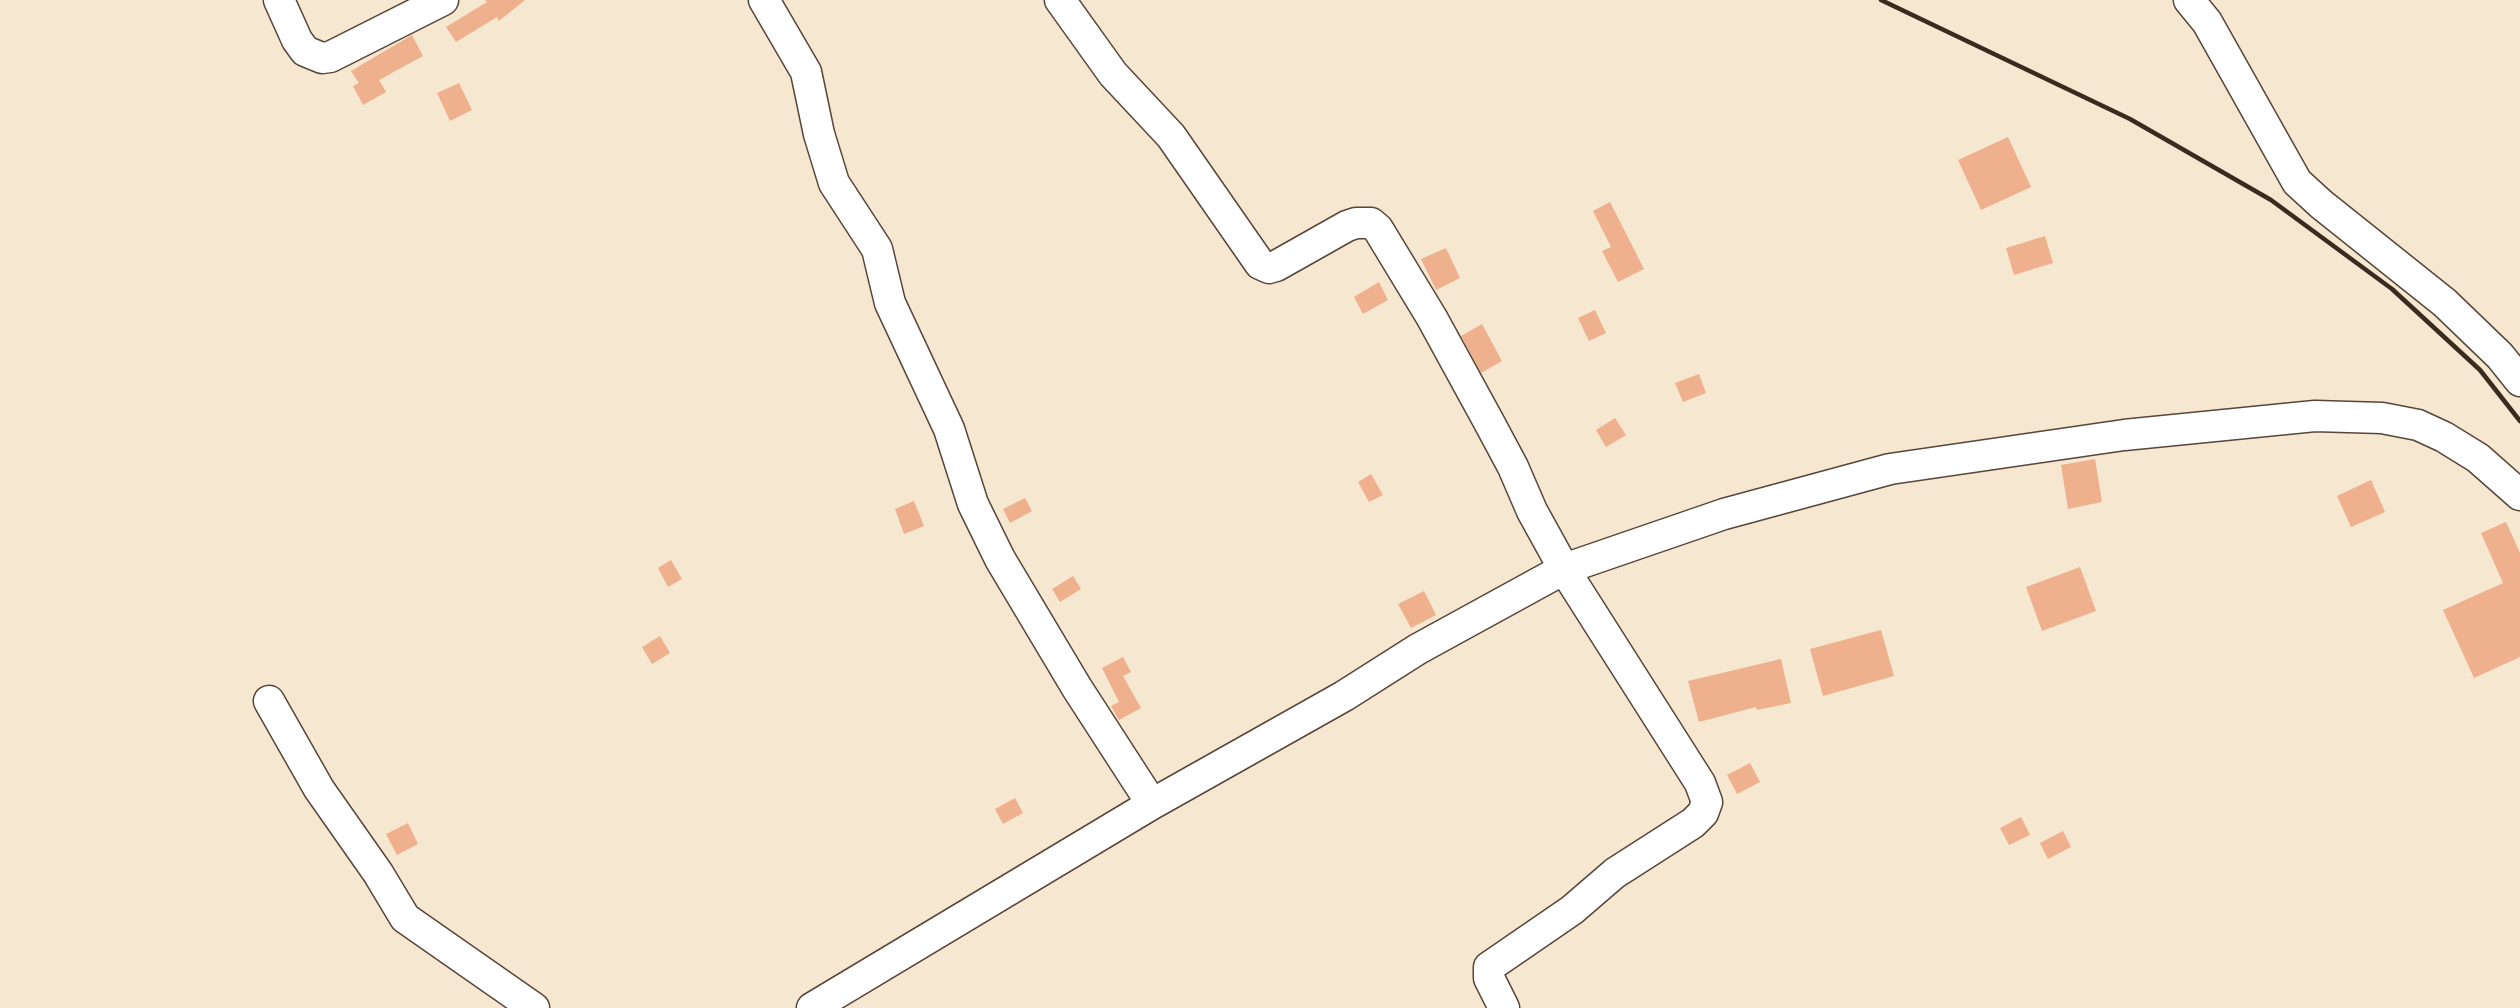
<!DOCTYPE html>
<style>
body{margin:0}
canvas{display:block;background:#f5e7d0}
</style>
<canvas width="2520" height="1008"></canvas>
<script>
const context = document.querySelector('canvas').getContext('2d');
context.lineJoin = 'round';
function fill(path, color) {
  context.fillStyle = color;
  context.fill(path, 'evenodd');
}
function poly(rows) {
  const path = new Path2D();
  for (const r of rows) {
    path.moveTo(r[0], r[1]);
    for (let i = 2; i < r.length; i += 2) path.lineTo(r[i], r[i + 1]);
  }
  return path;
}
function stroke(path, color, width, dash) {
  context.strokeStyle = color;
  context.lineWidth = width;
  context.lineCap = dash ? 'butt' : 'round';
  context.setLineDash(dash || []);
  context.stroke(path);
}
fill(poly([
 [485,0,525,0,499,21,497,17,456,42,446,27,487,2],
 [412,35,423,56,379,80,386,92,363,105,353,86,359,83,351,71],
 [459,83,472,110,450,121,437,93],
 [2008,137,2031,187,1981,210,1958,160],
 [1610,202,1644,269,1618,282,1602,251,1611,247,1593,211],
 [2045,236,2053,263,2014,275,2006,248],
 [1446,248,1460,278,1436,290,1421,259],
 [1379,282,1388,300,1363,314,1354,297],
 [1595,310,1606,333,1589,341,1578,318],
 [1482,324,1502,361,1481,373,1461,336],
 [1699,374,1706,393,1683,402,1675,383],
 [1615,418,1626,435,1606,447,1596,430],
 [2095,459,2102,502,2068,509,2061,465],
 [1371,474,1383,495,1369,502,1358,482],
 [2371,480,2385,512,2351,527,2337,496],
 [1025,498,1032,511,1010,523,1003,509],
 [914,501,924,526,904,534,895,509],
 [2506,522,2520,553,2520,657,2474,678,2443,610,2503,583,2481,533],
 [671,560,682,579,668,587,658,568],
 [2080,567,2096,611,2042,631,2026,587],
 [1073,576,1081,589,1060,602,1052,589],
 [1424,591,1436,615,1411,628,1398,604],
 [1881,630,1894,676,1823,696,1810,649],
 [660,636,670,653,652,664,642,647],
 [1123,657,1131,672,1123,676,1141,708,1119,720,1111,706,1119,702,1102,668],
 [1781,659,1791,703,1757,710,1756,707,1699,722,1688,681],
 [1750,763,1760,782,1737,794,1727,775],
 [1015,798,1023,813,1003,824,995,809],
 [2021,817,2030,835,2009,845,2000,828],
 [408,823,418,844,397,855,386,834],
 [2063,831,2071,847,2048,859,2040,843]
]), '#efb08d');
const minor = poly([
 [279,0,297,40,305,51,322,58,330,57,443,0],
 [764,0,806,72,819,134,834,183,877,249,890,303,949,429,973,504,1000,559,1077,688,1152,804],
 [1060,0,1113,74,1171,136,1260,264,1269,268,1276,266,1347,226,1356,223,1371,223,1378,229,1432,318,1490,424,1513,467,1532,511,1564,569,1700,783,1707,802,1703,813,1693,823,1615,873,1572,910,1489,967,1489,978,1504,1008],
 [2189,0,2207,22,2297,182,2321,204,2445,303,2500,356,2520,381],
 [269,701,319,789,378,873,405,918,534,1008],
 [812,1008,1152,804,1344,696,1418,649,1564,569,1724,514,1890,469,2124,435,2315,416,2382,418,2418,425,2444,437,2478,458,2520,495]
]);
stroke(minor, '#574639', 33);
stroke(minor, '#fff', 30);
stroke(poly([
 [1881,0,2130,119,2271,200,2392,289,2480,370,2520,421]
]), '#3b2a1e', 4.5);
</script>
